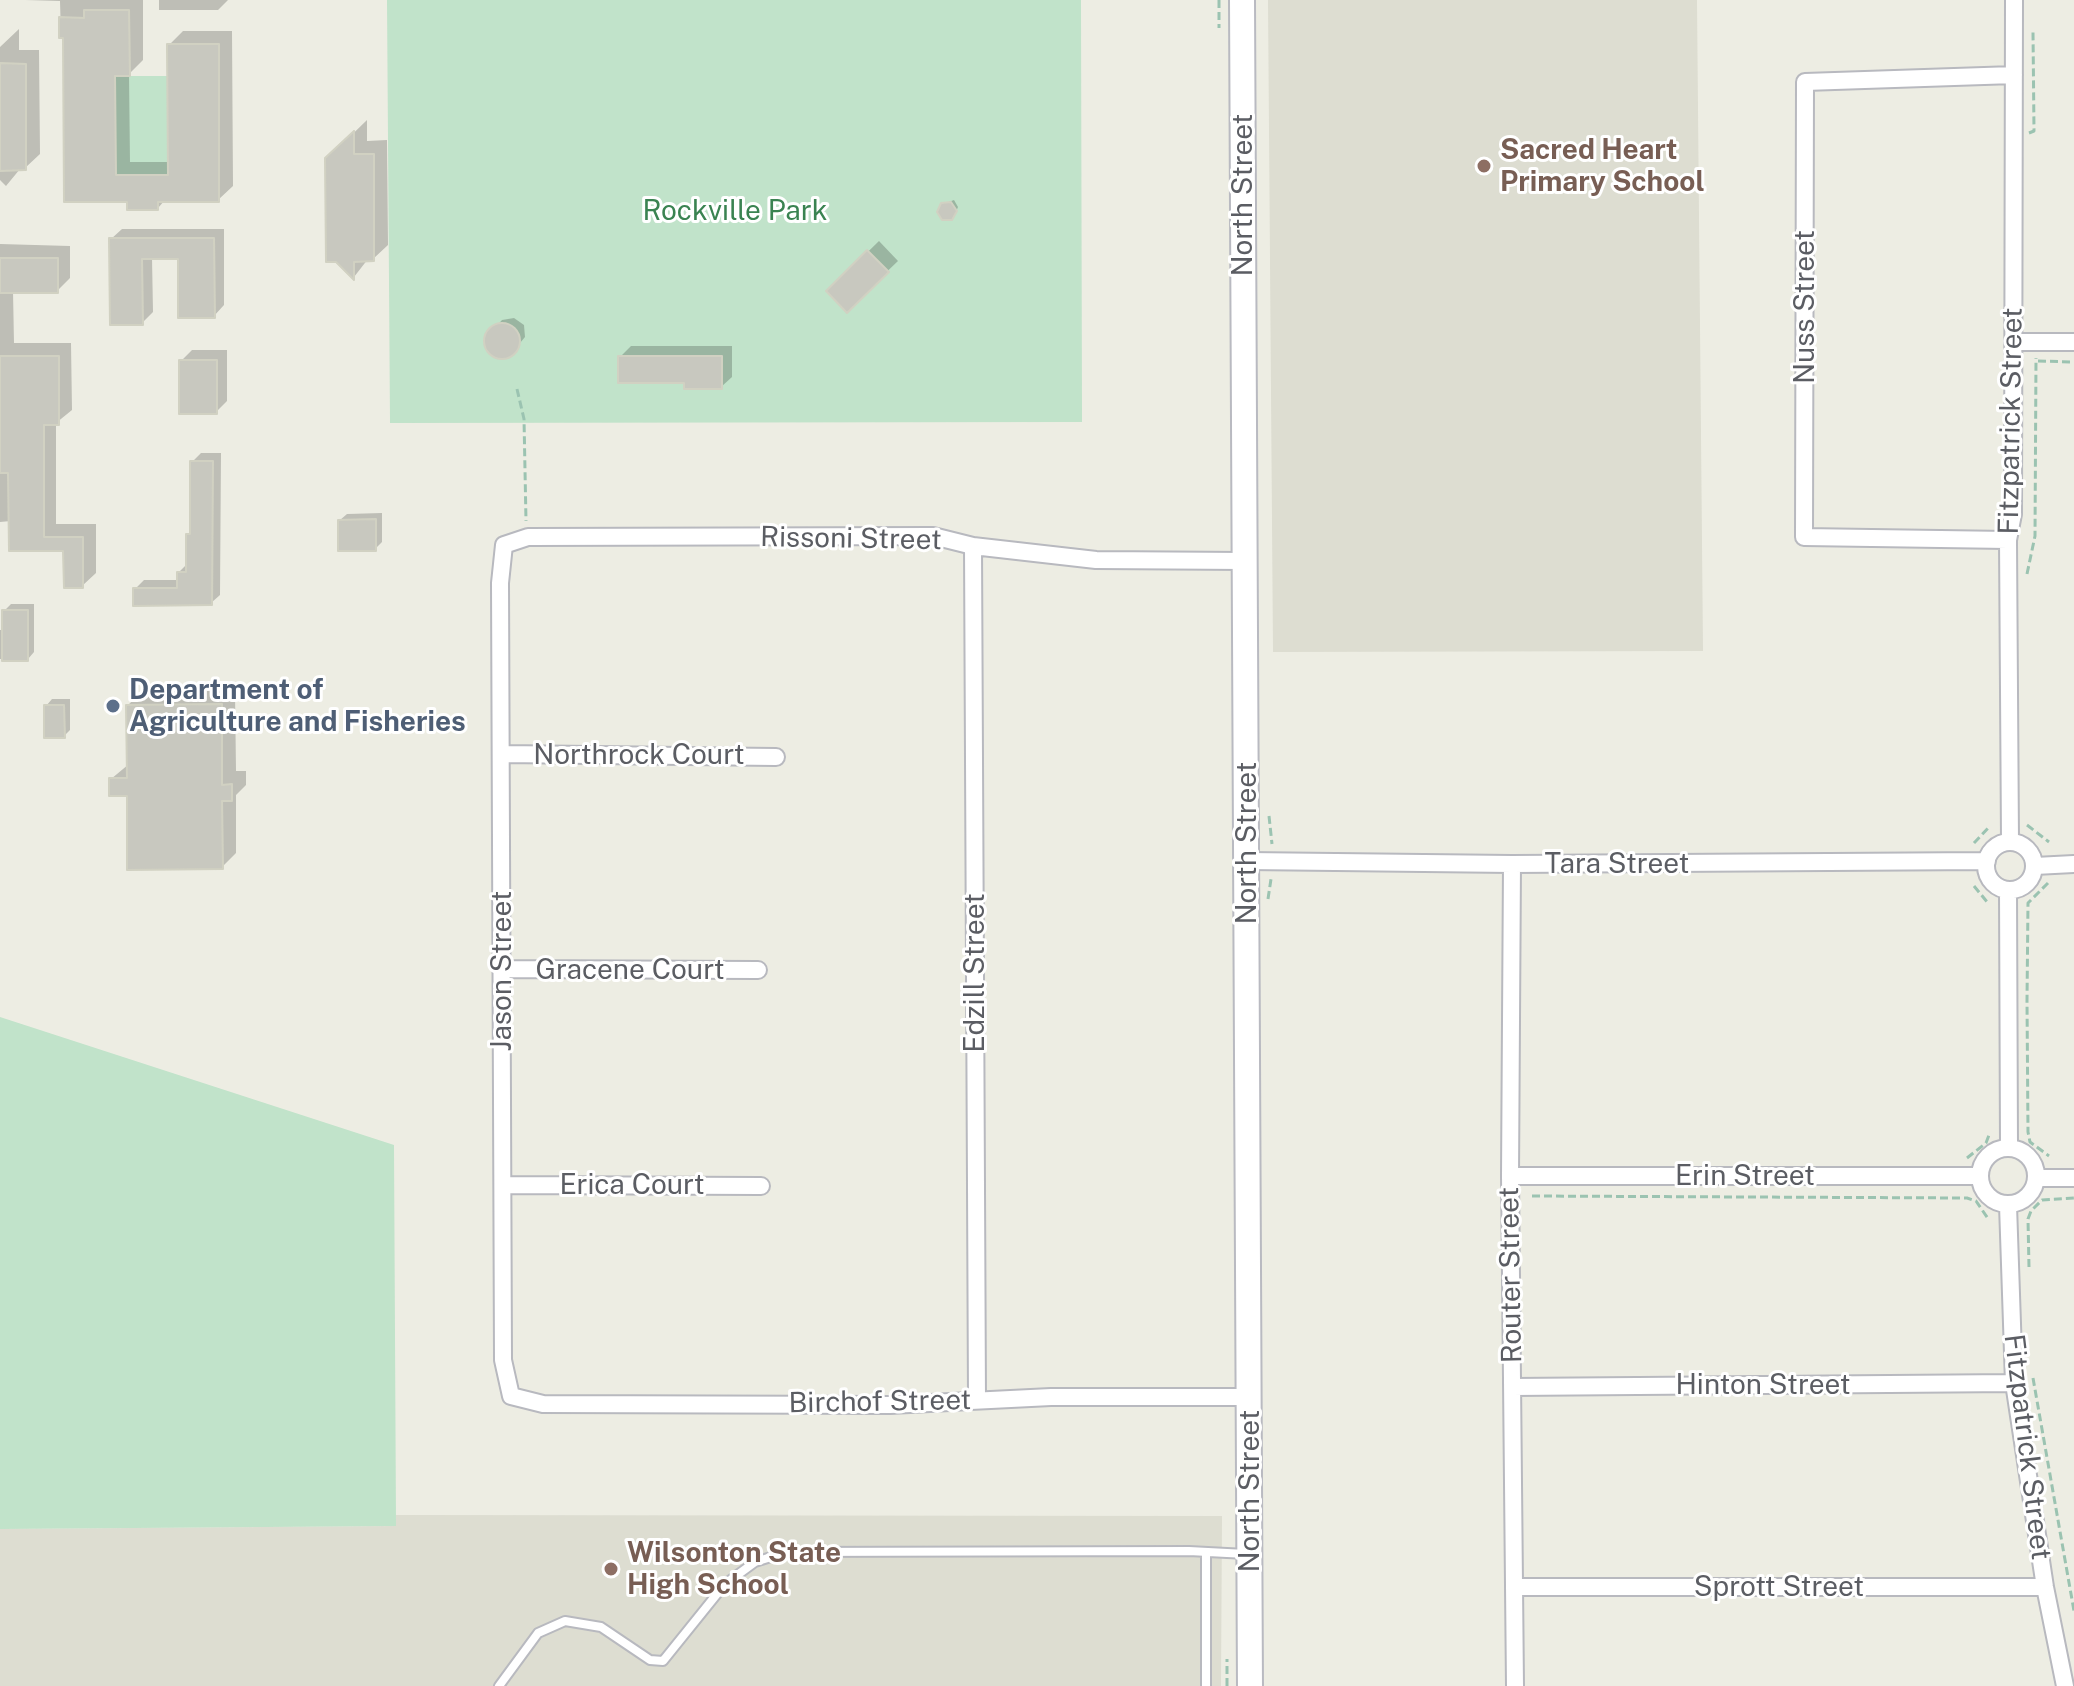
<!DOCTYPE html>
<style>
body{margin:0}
canvas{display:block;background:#edede3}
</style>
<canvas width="2074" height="1686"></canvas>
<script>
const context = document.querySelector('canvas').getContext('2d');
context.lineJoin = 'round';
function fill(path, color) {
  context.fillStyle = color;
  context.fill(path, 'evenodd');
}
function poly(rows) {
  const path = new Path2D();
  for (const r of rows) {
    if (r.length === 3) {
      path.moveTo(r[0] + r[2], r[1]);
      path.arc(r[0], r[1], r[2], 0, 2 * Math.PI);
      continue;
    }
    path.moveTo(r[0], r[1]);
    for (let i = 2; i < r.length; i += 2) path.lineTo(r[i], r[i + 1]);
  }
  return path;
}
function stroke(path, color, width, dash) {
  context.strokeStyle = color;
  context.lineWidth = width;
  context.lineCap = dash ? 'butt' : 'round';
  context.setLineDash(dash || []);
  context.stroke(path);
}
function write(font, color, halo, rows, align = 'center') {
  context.font = font + ' "Public Sans",sans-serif';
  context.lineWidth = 6;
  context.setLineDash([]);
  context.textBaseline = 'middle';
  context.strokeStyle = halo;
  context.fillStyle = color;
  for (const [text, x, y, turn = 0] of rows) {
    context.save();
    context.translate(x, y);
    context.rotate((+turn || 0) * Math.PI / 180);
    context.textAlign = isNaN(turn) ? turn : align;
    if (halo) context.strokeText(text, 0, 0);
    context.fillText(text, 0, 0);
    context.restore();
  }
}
fill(poly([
 [1268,0,1697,0,1703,651,1273,652],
 [396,1515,1222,1516,1221,1686,0,1686,0,1529,396,1526]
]), '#ddddd1');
fill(poly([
 [387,0,1081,0,1082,422,390,423],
 [115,76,167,76,168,175,116,175],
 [0,1017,394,1145,396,1526,0,1529]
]), '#c1e3ca');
fill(poly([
 [25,0,143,0,143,60,129,74,130,162,170,162,169,45,183,31,232,31,233,186,218,200,165,200,158,208,129,200,66,200,65,36,61,36,60,1],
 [159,0,228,0,218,10,159,10],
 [19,29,19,50,39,50,40,154,25,168,20,169,6,186,0,180,0,47],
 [367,120,367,141,387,140,388,245,373,259,368,259,354,277,337,260,327,159],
 [954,200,958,207,955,214,943,204],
 [122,229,224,229,224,305,214,316,180,257,152,257,153,312,142,323,111,239],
 [879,241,898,261,847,310,828,291],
 [0,244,70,246,70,278,57,291,13,291,14,343,71,343,72,410,56,423,56,524,96,524,96,573,82,586,65,549,11,521,0,522],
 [514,318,524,325,525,337,510,355,498,357,488,349,487,337,502,320],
 [631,346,732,346,732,377,721,387,620,357],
 [192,350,227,350,227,401,216,412,181,361],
 [201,453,221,453,220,595,211,603,135,589,144,580,179,580,179,572,188,563,188,535,192,531,192,462],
 [382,513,382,542,375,549,340,520,347,514],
 [11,604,34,604,34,652,28,659,0,659,0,630,4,630,4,611],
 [143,691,235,691,236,771,246,771,246,785,236,795,236,853,222,867,111,779,129,764,128,705],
 [52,699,70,699,70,730,64,736,46,706]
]), '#0003');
const building = poly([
 [84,10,129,10,130,76,115,76,116,175,168,175,167,44,219,44,219,202,158,202,158,210,127,210,127,202,64,202,63,38,59,38,59,17,84,18,84,10],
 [0,63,26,64,26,170,0,171,0,63],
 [354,131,354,154,374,154,374,261,354,262,354,280,336,262,326,262,325,158,354,131],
 [951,202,957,211,952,220,942,220,937,212,941,203,951,202],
 [109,238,214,238,215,318,178,318,178,259,142,259,143,325,110,325,109,238],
 [867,250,889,272,847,313,826,291,867,250],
 [0,258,58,258,58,293,0,293,0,258],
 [502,341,18],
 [0,356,59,356,59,425,44,425,44,537,83,537,83,588,64,588,63,551,9,551,8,473,0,473,0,356],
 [618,356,722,356,722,389,684,389,684,383,618,383,618,356],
 [179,360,217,360,217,414,179,414,179,360],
 [190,461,213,461,212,605,133,606,133,588,177,588,177,572,186,572,186,534,190,534,190,461],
 [376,519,376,551,338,551,338,520,376,519],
 [2,610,28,610,28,661,2,661,2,610],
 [222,704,222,785,232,784,232,801,222,801,223,869,127,870,127,796,109,796,109,778,127,778,126,705,222,704],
 [44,705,64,705,65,738,44,738,44,705]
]);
fill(building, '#c8c8bf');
stroke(building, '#d1d1c2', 2);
const lane = poly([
 [1206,1552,1206,1686],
 [499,1686,538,1633,565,1621,601,1627,650,1660,663,1661,725,1584,755,1562,787,1552,1189,1551,1246,1554]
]);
const street = poly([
 [2015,342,2074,342],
 [2008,540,1804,537,1805,82,2014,75],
 [973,546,977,1399],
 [1245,561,1096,560,973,546,933,536,528,537,504,545,500,583,503,1360,511,1396,543,1404,890,1405,1051,1397,1251,1397],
 [502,754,776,757],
 [2010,866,24],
 [2010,842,2008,540,2013,514,2014,0],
 [1247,861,1512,864,1987,861],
 [1512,864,1510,1176,1515,1686],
 [2035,866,2074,864],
 [2008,890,2009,1148],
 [502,969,758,970],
 [2008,1176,28],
 [1510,1176,1980,1176],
 [2037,1178,2074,1178],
 [503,1185,761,1186],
 [2008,1205,2014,1383,2045,1587,2065,1686],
 [1512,1387,2014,1383],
 [1514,1587,2045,1587]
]);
const secondary = poly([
 [1242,0,1250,1686]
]);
stroke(lane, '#b8b9bf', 12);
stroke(street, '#b8b9bf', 20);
stroke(secondary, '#b9bac1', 28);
stroke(poly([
 [1219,0,1219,28],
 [2029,133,2034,131,2033,32],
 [2038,361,2074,362],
 [517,389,524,419,526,521],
 [2027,574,2035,536,2036,358],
 [1269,816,1272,844],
 [2027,825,2049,842],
 [1974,843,1990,826],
 [2048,883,2028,903,2027,1001,2028,1132,2030,1142,2049,1156],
 [1974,886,1988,903],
 [1268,899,1271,879],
 [1967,1158,1986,1143,1989,1135],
 [1532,1196,1967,1198,1976,1201,1989,1220],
 [2029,1267,2028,1219,2031,1211,2042,1200,2074,1198],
 [2033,1378,2074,1611],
 [1227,1686,1227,1659]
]), '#9bc3b1', 3, [8, 4]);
stroke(lane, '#fff', 8);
stroke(street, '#fff', 16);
stroke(secondary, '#fff', 24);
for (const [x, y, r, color] of [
 [1484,166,8,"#8d6e63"],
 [113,706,8,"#5c6f8a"],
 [611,1569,8,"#8d6e63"]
]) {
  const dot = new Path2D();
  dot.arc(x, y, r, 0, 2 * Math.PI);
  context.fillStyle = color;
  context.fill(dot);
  stroke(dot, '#fff', 3);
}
write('bold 28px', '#785e54', '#fff', [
 ["Sacred Heart",1500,150],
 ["Primary School",1500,182],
 ["Wilsonton State",627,1553],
 ["High School",627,1585]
], 'left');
write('28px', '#5b5d63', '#fff', [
 ["North Street",1243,195,-90],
 ["Nuss Street",1805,307,-90],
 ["Fitzpatrick Street",2011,421,-89],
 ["Rissoni Street",851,539,1],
 ["Northrock Court",639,755],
 ["North Street",1247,843,-90],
 ["Tara Street",1617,864],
 ["Gracene Court",630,970],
 ["Jason Street",502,971,-90],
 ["Edzill Street",975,973,-90],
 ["Erin Street",1745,1176],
 ["Erica Court",632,1185],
 ["Router Street",1511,1275,-91],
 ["Hinton Street",1763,1385],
 ["Birchof Street",880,1402,-1],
 ["Fitzpatrick Street",2027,1447,83],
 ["North Street",1250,1491,-90],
 ["Sprott Street",1779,1587]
]);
write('28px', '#3a8351', '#fff', [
 ["Rockville Park",735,211]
]);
write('bold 28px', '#4e5e75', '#fff', [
 ["Department of",129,690],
 ["Agriculture and Fisheries",129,722]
], 'left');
</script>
